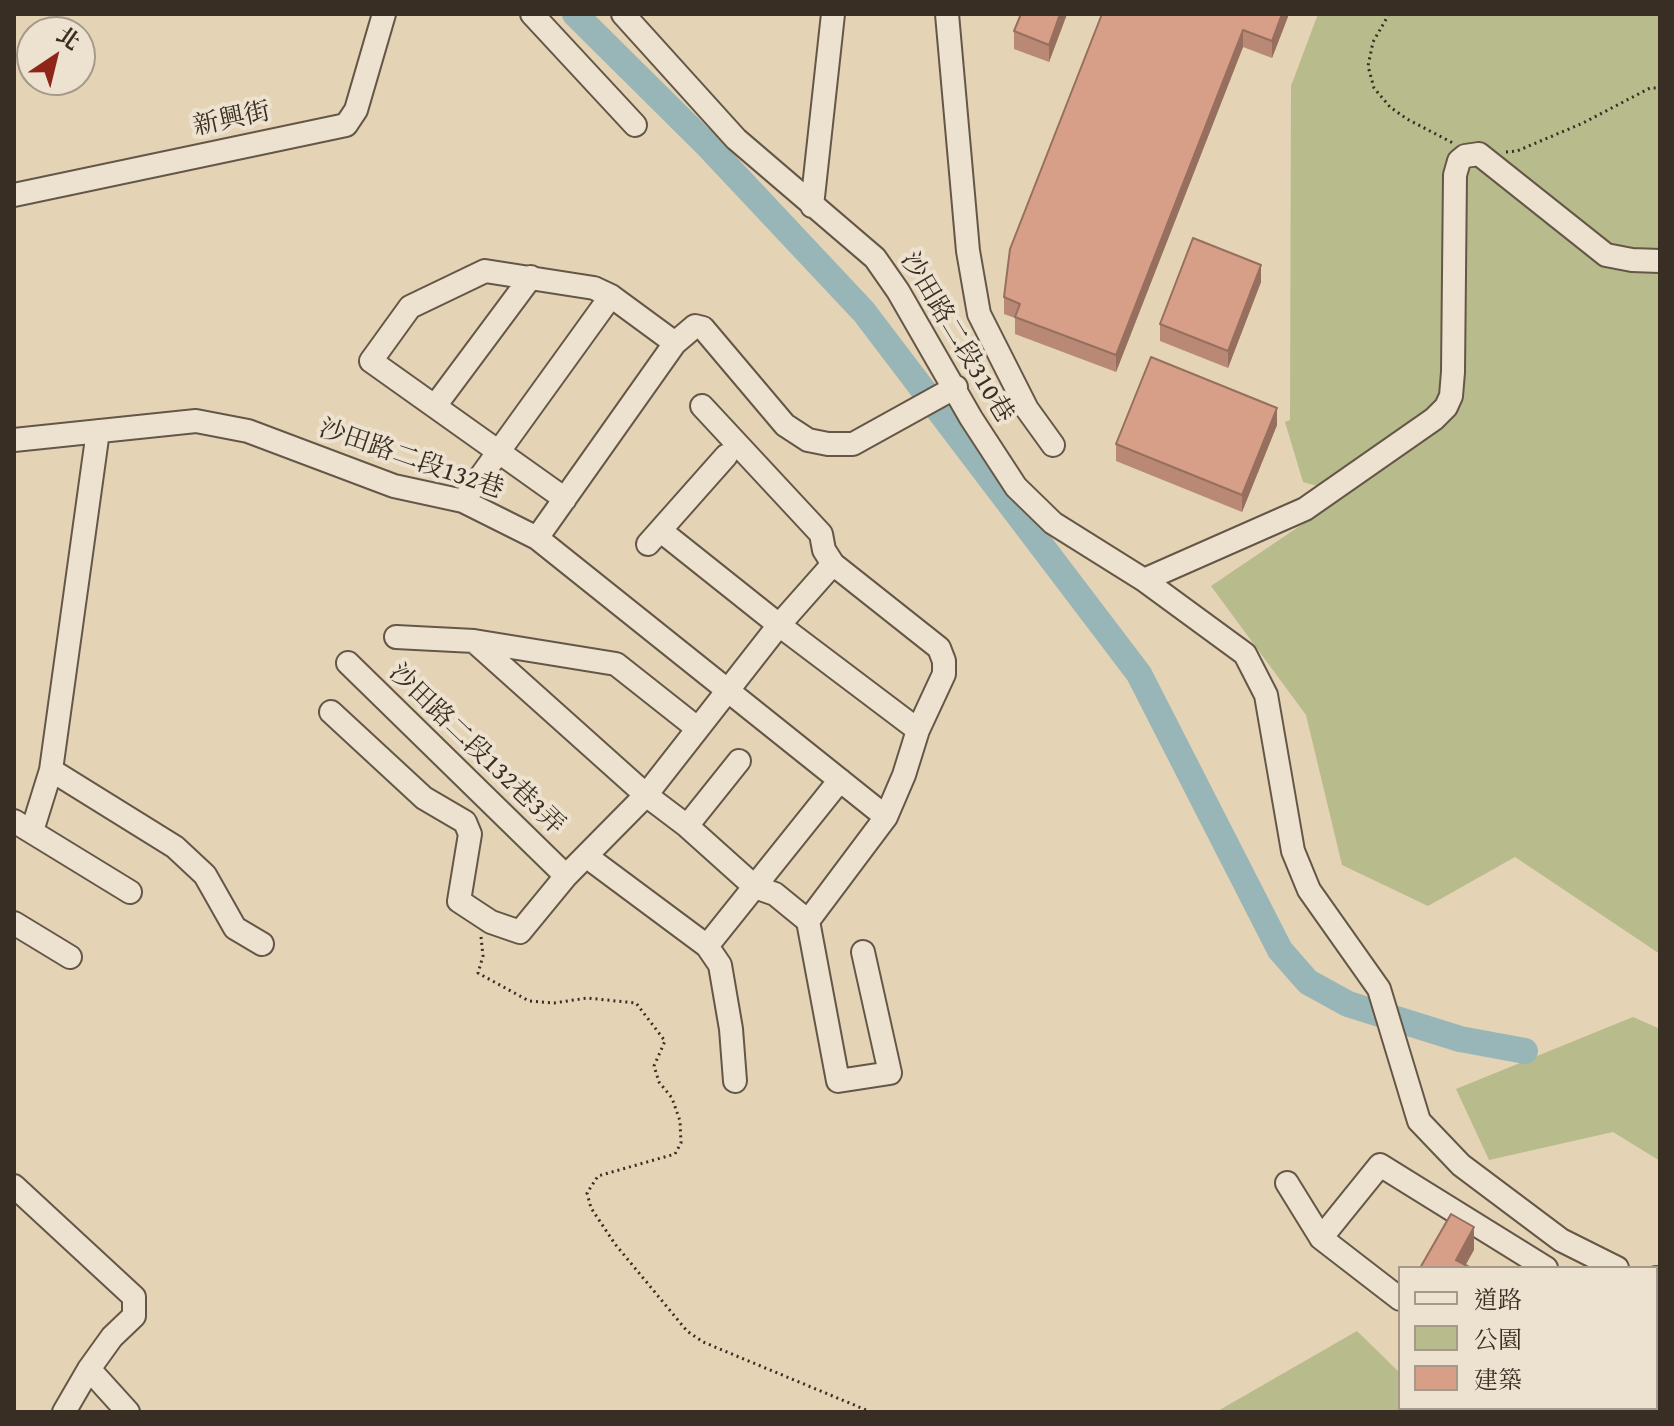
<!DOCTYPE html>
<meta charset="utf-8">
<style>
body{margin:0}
#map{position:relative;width:1674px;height:1426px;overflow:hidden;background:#e4d3b5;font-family:"Gentium Book Plus","Noto Serif TC",serif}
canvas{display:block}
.frame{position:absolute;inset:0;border:16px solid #392e23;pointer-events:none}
.legend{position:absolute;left:1398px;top:1266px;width:260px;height:144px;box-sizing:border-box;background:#ede2cf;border:2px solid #a59a8a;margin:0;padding:10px 14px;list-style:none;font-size:24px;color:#392e23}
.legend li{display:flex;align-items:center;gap:16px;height:40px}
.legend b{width:40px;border:2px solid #a59a8a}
.north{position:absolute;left:16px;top:16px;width:80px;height:80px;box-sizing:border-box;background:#ede2cf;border:2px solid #a59a8a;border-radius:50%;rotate:35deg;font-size:22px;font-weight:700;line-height:32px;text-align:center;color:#392e23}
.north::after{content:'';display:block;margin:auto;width:28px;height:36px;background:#8f2418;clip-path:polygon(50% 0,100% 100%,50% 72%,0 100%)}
</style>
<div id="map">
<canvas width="1674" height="1426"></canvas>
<div class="frame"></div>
<ul class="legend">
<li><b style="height:10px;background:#ede2cf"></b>道路</li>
<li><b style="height:22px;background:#b8bb8b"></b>公園</li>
<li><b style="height:22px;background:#d79f88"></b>建築</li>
</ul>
<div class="north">北</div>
</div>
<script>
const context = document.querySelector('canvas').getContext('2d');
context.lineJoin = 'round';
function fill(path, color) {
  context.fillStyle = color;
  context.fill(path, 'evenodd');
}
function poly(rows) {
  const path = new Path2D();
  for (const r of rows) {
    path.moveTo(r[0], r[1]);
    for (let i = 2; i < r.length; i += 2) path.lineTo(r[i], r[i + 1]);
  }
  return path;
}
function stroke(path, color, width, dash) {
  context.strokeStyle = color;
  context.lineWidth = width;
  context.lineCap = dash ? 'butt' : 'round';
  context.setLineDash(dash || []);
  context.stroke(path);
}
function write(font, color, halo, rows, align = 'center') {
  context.font = font + ' "Gentium Book Plus","Noto Serif TC",serif';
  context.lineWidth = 8;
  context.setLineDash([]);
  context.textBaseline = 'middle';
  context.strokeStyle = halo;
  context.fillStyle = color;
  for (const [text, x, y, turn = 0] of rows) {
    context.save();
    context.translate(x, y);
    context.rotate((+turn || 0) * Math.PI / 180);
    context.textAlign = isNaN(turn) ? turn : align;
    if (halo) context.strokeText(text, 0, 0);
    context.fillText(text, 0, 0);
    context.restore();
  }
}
fill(poly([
 [1318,14,1660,14,1660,954,1515,857,1428,906,1342,865,1306,715,1211,586,1347,494,1303,482,1285,422,1290,420,1291,86],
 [1633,1017,1660,1029,1660,1161,1613,1132,1489,1160,1456,1089],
 [1357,1331,1400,1373,1400,1408,1436,1408,1440,1412,1216,1412]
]), '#b8bb8b');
stroke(poly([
 [575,14,709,147,864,312,1139,674,1280,950,1308,982,1348,1004,1460,1039,1525,1051]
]), '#98b6b7', 26);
const minor = poly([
 [532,14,635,125],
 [623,14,736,139,875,258,898,291,971,418,1016,487,1053,523,1144,580,1245,654,1266,695,1293,851,1309,890,1379,989,1419,1121,1461,1165,1561,1240,1617,1268],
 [947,14,968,251,979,314,1027,409,1053,445],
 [14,195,346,125,356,110,384,14],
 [812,206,833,14],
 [435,406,531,277],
 [702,406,821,534,824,550,833,564,939,648,944,661,944,674,918,730,904,775,886,817,808,921,838,1081,890,1073,863,952],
 [14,440,196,421,248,431,394,486,463,501,537,538,886,817],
 [565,499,371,361,410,307,485,271,594,288,611,296,675,343],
 [463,501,611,296],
 [661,531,779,625,918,730],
 [537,538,675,343,695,326,703,328,785,425,808,440,828,444,853,444,956,387],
 [648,544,726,456],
 [1144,580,1305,509,1434,419,1446,407,1451,396,1453,372,1455,175,1459,161,1465,156,1479,154,1606,255,1632,260,1660,261],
 [396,637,474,641,616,664,697,728],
 [474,641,646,795,687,826,755,887,775,894,808,921],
 [348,663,566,876],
 [331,712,424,798,465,822,470,834,459,901,491,922,520,932,566,876,646,795,779,625,833,564],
 [51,770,175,847,205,875,235,928,262,944],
 [14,821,130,892],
 [687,826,739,761],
 [32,831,51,770,98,431],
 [586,856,707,946,720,965,731,1029,735,1081],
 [14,923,70,957],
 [707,946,840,780],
 [1287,1183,1321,1238],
 [14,1186,134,1297,134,1316,112,1337,89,1369,64,1412],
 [1656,1278,1660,1278],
 [1656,1294,1660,1297],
 [1400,1299,1321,1238,1380,1165,1546,1268],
 [1656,1321,1660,1322],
 [1656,1357,1660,1357],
 [89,1369,128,1412]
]);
stroke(minor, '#645748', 26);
stroke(poly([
 [1389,14,1373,42,1368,66,1374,88,1390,107,1407,119,1453,143],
 [1506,152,1517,151,1583,123,1650,88,1660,88],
 [481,937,483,956,478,973,529,1001,554,1003,587,998,636,1003,665,1041,654,1066,659,1082,672,1098,680,1121,681,1143,675,1154,598,1176,587,1193,591,1208,615,1244,687,1331,703,1342,871,1412]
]), '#392e23', 3, [2, 4]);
stroke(minor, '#ede2cf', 22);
fill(poly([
 [1067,14,1049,62,1014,49,1014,31],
 [1102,14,1289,14,1272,58,1243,47,1116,372,1015,334,1015,318,1004,314,1004,297],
 [1261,282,1228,368,1160,341,1160,324],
 [1277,425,1242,512,1116,461,1116,444]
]), '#b98975');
fill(poly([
 [1060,14,1067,14,1049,62,1049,45],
 [1282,14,1289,14,1272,58,1272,41],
 [1243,30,1243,47,1116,372,1116,355],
 [1261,265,1261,282,1228,368,1228,351],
 [1277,408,1277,425,1242,512,1242,495],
 [1474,1227,1474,1250,1464,1268,1456,1260]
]), '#966f5f');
const building = poly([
 [1021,14,1060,14,1049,45,1014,31,1021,14],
 [1102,14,1282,14,1272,41,1243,30,1116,355,1015,317,1020,304,1004,297,1010,249,1102,14],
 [1193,238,1261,265,1228,351,1160,324,1193,238],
 [1151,357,1277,408,1242,495,1116,444,1151,357],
 [1451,1214,1474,1227,1456,1260,1471,1268,1420,1268,1451,1214]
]);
fill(building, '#d79f88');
stroke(building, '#966f5f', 2);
write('26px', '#392e23', '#ede2cf', [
 ["新興街",232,120,-12],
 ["沙田路二段310巷",956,338,59],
 ["沙田路二段132巷",411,460,19],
 ["沙田路二段132巷3弄",476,750,44]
]);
</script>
